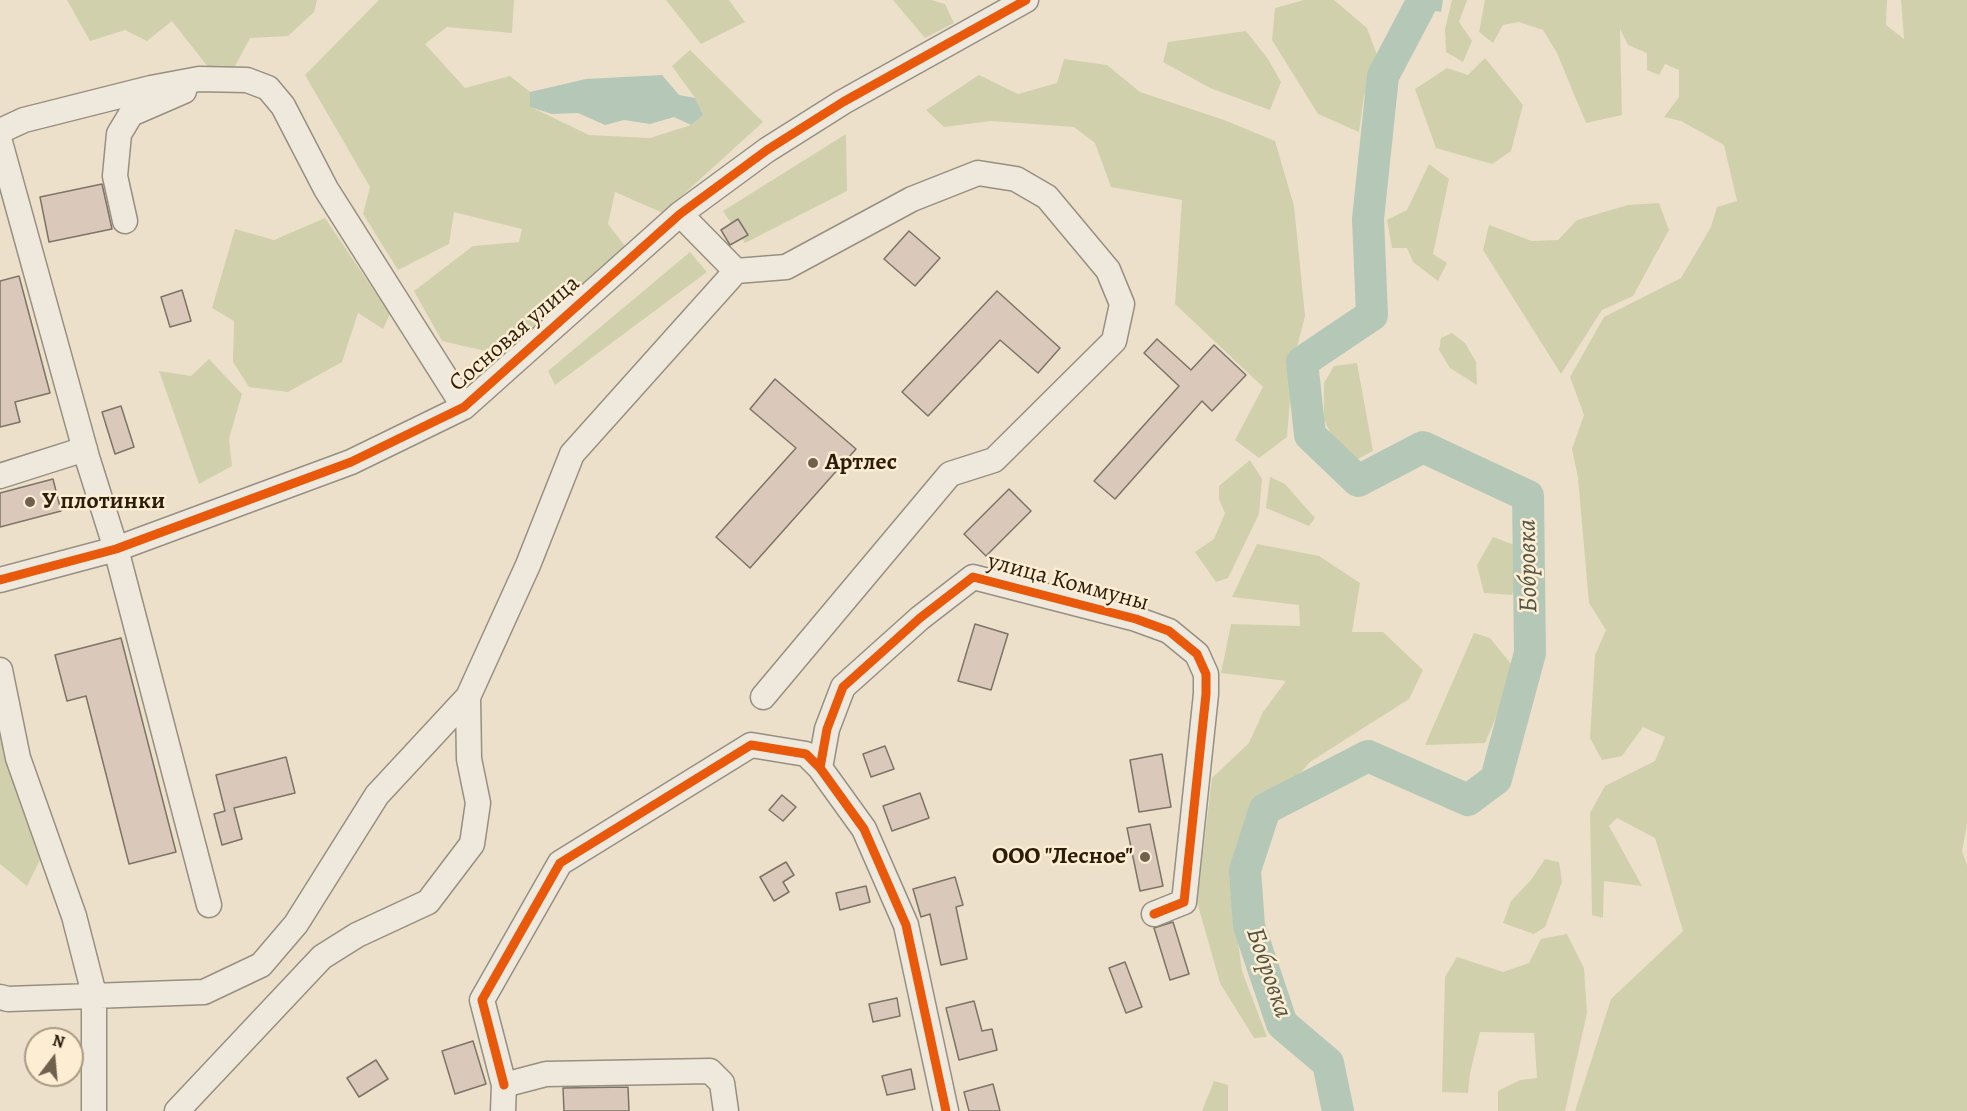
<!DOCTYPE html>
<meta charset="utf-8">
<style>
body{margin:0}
#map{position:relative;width:1967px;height:1111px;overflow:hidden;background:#ece0ca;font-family:Alegreya,serif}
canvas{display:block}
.north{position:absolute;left:24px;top:1027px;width:60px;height:60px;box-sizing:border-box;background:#fcedd3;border:2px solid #a89a83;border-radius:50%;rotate:16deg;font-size:16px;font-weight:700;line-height:24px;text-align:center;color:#2b1d0b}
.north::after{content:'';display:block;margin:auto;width:21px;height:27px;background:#6f614e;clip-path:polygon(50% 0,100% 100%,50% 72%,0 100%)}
</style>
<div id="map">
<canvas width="1967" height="1111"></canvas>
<div class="north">N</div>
</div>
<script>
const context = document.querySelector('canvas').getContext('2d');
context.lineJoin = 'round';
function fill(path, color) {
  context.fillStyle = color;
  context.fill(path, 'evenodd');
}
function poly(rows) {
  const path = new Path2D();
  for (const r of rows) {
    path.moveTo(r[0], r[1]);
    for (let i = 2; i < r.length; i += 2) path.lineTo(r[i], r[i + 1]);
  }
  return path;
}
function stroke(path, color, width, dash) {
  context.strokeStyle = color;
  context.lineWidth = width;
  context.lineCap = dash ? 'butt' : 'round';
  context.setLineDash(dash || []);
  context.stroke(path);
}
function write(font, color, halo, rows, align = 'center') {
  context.font = font + ' Alegreya,serif';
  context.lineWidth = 5;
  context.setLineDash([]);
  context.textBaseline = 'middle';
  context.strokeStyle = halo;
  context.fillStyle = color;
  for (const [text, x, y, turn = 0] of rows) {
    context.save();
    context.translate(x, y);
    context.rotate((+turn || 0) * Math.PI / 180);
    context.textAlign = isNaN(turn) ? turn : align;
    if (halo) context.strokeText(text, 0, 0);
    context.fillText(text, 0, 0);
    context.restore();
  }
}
fill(poly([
 [67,0,317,0,314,12,288,36,250,38,233,70,208,67,172,21,147,41,125,30,90,41],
 [379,0,514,0,512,33,447,27,425,44,465,88,510,76,530,92,531,107,589,135,650,138,691,125,702,115,695,98,672,66,690,50,763,122,663,213,615,192,608,224,625,246,526,336,494,353,442,341,414,291,473,246,519,242,522,229,454,212,449,244,398,270,363,214,370,187,305,75],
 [666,0,729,0,745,22,701,44],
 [893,0,931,0,945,4,954,23,925,38],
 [1304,0,1334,0,1367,28,1380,63,1364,96,1359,132,1318,114,1272,40,1275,8],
 [1452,0,1467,0,1459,22,1472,41,1463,62,1446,52,1445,29],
 [1485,0,1887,0,1886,25,1904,39,1901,0,1967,0,1967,824,1962,851,1967,865,1967,1111,1575,1111,1611,999,1683,931,1655,838,1617,818,1609,826,1642,886,1604,881,1603,918,1592,915,1590,813,1605,786,1655,761,1665,737,1643,727,1622,756,1602,760,1590,738,1595,655,1606,630,1589,603,1578,478,1572,449,1584,415,1570,377,1604,317,1681,278,1711,227,1717,207,1737,201,1724,145,1681,121,1664,117,1679,97,1679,70,1665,64,1659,75,1647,70,1647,53,1628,45,1620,29,1622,115,1586,123,1557,53,1543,30,1519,22,1503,25,1493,43,1479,32],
 [1246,31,1268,59,1281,82,1270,110,1210,88,1163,62,1168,42],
 [1485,58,1523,105,1511,151,1492,164,1436,148,1415,89,1447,68,1468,75],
 [1064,59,1107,65,1140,92,1224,120,1275,141,1294,206,1305,316,1293,363,1287,437,1259,458,1235,440,1263,387,1175,304,1182,200,1111,187,1095,143,1074,127,991,121,944,127,926,110,979,75,1018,94,1057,83],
 [846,134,847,191,745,243,723,211],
 [1429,164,1449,179,1433,254,1447,263,1438,281,1413,262,1407,248,1392,248,1387,220,1407,210],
 [1659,203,1669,230,1633,296,1602,310,1561,374,1483,250,1489,225,1532,241,1558,240,1577,220,1628,205],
 [325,218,390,314,383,329,358,313,342,362,288,392,249,387,233,362,234,321,212,308,235,229,274,240],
 [690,252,707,272,555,385,548,371],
 [1452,333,1465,343,1476,362,1477,385,1450,368,1439,350,1441,338],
 [209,359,242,394,229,439,232,466,199,484,159,371,191,376],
 [1357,363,1373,451,1356,460,1338,448,1324,420,1324,383,1334,366],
 [1250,460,1262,479,1259,514,1228,578,1216,582,1195,552,1214,539,1225,513,1219,499,1219,486],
 [1270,477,1285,484,1315,518,1309,526,1266,508],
 [1493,537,1520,547,1522,575,1512,595,1484,593,1477,565],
 [1257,544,1319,556,1360,583,1352,632,1383,632,1423,670,1409,699,1310,762,1291,784,1256,799,1239,860,1234,914,1242,971,1267,1037,1254,1038,1220,983,1197,902,1212,778,1249,743,1263,712,1286,681,1221,673,1231,624,1300,626,1299,605,1232,597],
 [1474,633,1490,638,1516,670,1485,743,1425,745],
 [0,727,44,852,27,886,0,864],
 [1545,859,1559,862,1562,882,1545,927,1534,934,1503,923,1511,901,1531,880],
 [1567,934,1584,968,1587,1013,1565,1111,1498,1111,1498,1091,1520,1080,1537,1078,1534,1033,1480,1032,1470,1073,1468,1093,1442,1092,1445,977,1457,957,1503,972,1529,963,1541,939],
 [1214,1081,1228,1085,1228,1111,1202,1111]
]), '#d0d1ac');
fill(poly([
 [1410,0,1443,0,1441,12,1410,6],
 [662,75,679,95,695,98,703,115,691,125,674,117,650,124,624,120,605,125,578,113,552,114,530,107,530,92,586,79]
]), '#b5c8b7');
stroke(poly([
 [1338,1111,1328,1063,1282,1024,1249,926,1245,870,1265,809,1368,756,1468,800,1496,779,1530,653,1528,496,1423,447,1358,481,1310,435,1302,362,1372,315,1368,219,1383,76,1423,0]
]), '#b5c8b7', 32);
const building = poly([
 [102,184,112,229,49,242,40,197,102,184],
 [738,219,748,235,730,245,721,230,738,219],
 [909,231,940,258,915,286,884,259,909,231],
 [19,276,50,393,15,402,20,422,0,427,0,281,19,276],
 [182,290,191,321,170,327,161,297,182,290],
 [997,291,1060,348,1038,373,1000,340,928,416,902,392,997,291],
 [1157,339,1191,370,1214,345,1246,375,1212,411,1202,401,1115,499,1094,481,1179,386,1144,353,1157,339],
 [775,379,856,449,750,568,716,537,796,448,750,409,775,379],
 [121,406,134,447,115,454,102,412,121,406],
 [53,479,61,511,0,527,0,493,53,479],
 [1009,489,1031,511,986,556,964,534,1009,489],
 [975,624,1008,634,991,690,958,681,975,624],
 [121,638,176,852,129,864,86,696,67,701,55,655,121,638],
 [885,746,894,769,871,777,863,754,885,746],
 [1162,754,1171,807,1139,812,1130,760,1162,754],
 [286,757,295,793,234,808,242,839,222,845,214,814,225,811,216,775,286,757],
 [920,793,929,818,892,831,883,806,920,793],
 [782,795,796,807,783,821,769,810,782,795],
 [1150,824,1163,886,1140,891,1127,828,1150,824],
 [786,862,794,875,783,882,789,892,774,901,760,877,786,862],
 [955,877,963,905,956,907,967,959,941,965,930,914,921,917,913,889,955,877],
 [866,886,870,902,840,910,836,893,866,886],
 [1173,922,1189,974,1170,980,1154,928,1173,922],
 [1125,962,1142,1007,1126,1013,1109,968,1125,962],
 [897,998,900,1016,873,1022,869,1004,897,998],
 [974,1001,982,1031,992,1029,997,1050,959,1060,946,1008,974,1001],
 [473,1041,486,1084,455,1094,442,1051,473,1041],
 [376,1060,388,1079,359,1097,347,1078,376,1060],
 [911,1069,915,1089,887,1095,882,1076,911,1069],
 [993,1084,1000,1111,969,1111,964,1092,993,1084],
 [628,1087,629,1111,564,1111,563,1088,628,1087]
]);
fill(building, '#dac9bb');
stroke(building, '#7c7466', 1.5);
const minor = poly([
 [0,131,24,120,151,88,199,79,247,80,268,88,283,106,326,189,464,407],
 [0,142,87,457,116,549,209,905],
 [680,214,736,271,786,267,912,199,978,173,1016,179,1047,197,1108,270,1122,304,1114,341,994,460,950,474,763,697],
 [125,221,115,176,119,134,131,114,184,91],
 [0,476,85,449],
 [0,580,116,549,351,462,464,407,680,214,767,150,843,102,1026,0],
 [0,670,18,758,74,916,94,994,94,1111],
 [0,997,8,999,204,992,261,965,296,924,377,795,468,697,528,565,572,454,736,271],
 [504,1085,482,1000,560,863,751,745,806,754,820,768],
 [177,1111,322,957,357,935,428,902,472,844,478,803,469,759,468,697],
 [503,1111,504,1085,546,1074,710,1071,722,1083,726,1111],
 [946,1111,906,925,864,829,820,768,827,729,843,687,920,618,973,577,1136,619,1169,631,1197,654,1206,674,1206,694,1184,902,1154,914]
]);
stroke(minor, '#978f80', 27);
stroke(minor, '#efe8dd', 24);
stroke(poly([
 [0,580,116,549,351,462,464,407,680,214,767,150,843,102,1026,0],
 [504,1085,482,1000,560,863,751,745,806,754,820,768],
 [946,1111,906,925,864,829,820,768,827,729,843,687,920,618,973,577,1136,619,1169,631,1197,654,1206,674,1206,694,1184,902,1154,914]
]), '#e8590c', 9);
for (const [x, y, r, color] of [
 [813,463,6,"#6f614e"],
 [30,502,6,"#6f614e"],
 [1145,857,6,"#6f614e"]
]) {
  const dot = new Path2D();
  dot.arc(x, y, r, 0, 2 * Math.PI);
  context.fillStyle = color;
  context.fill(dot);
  stroke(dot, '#fcedd3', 2);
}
write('24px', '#2b1d0b', '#fcedd3', [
 ["Сосновая улица",515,334,-41],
 ["улица Коммуны",1068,583,15]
]);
write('bold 24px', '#2b1d0b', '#fcedd3', [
 ["Артлес",825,463],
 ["У плотинки",42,502],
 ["ООО \"Лесное\"",1133,857,"right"]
], 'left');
write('italic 26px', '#535544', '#fcedd3', [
 ["Бобровка",1529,566,-91],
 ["Бобровка",1268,973,71]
]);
</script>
